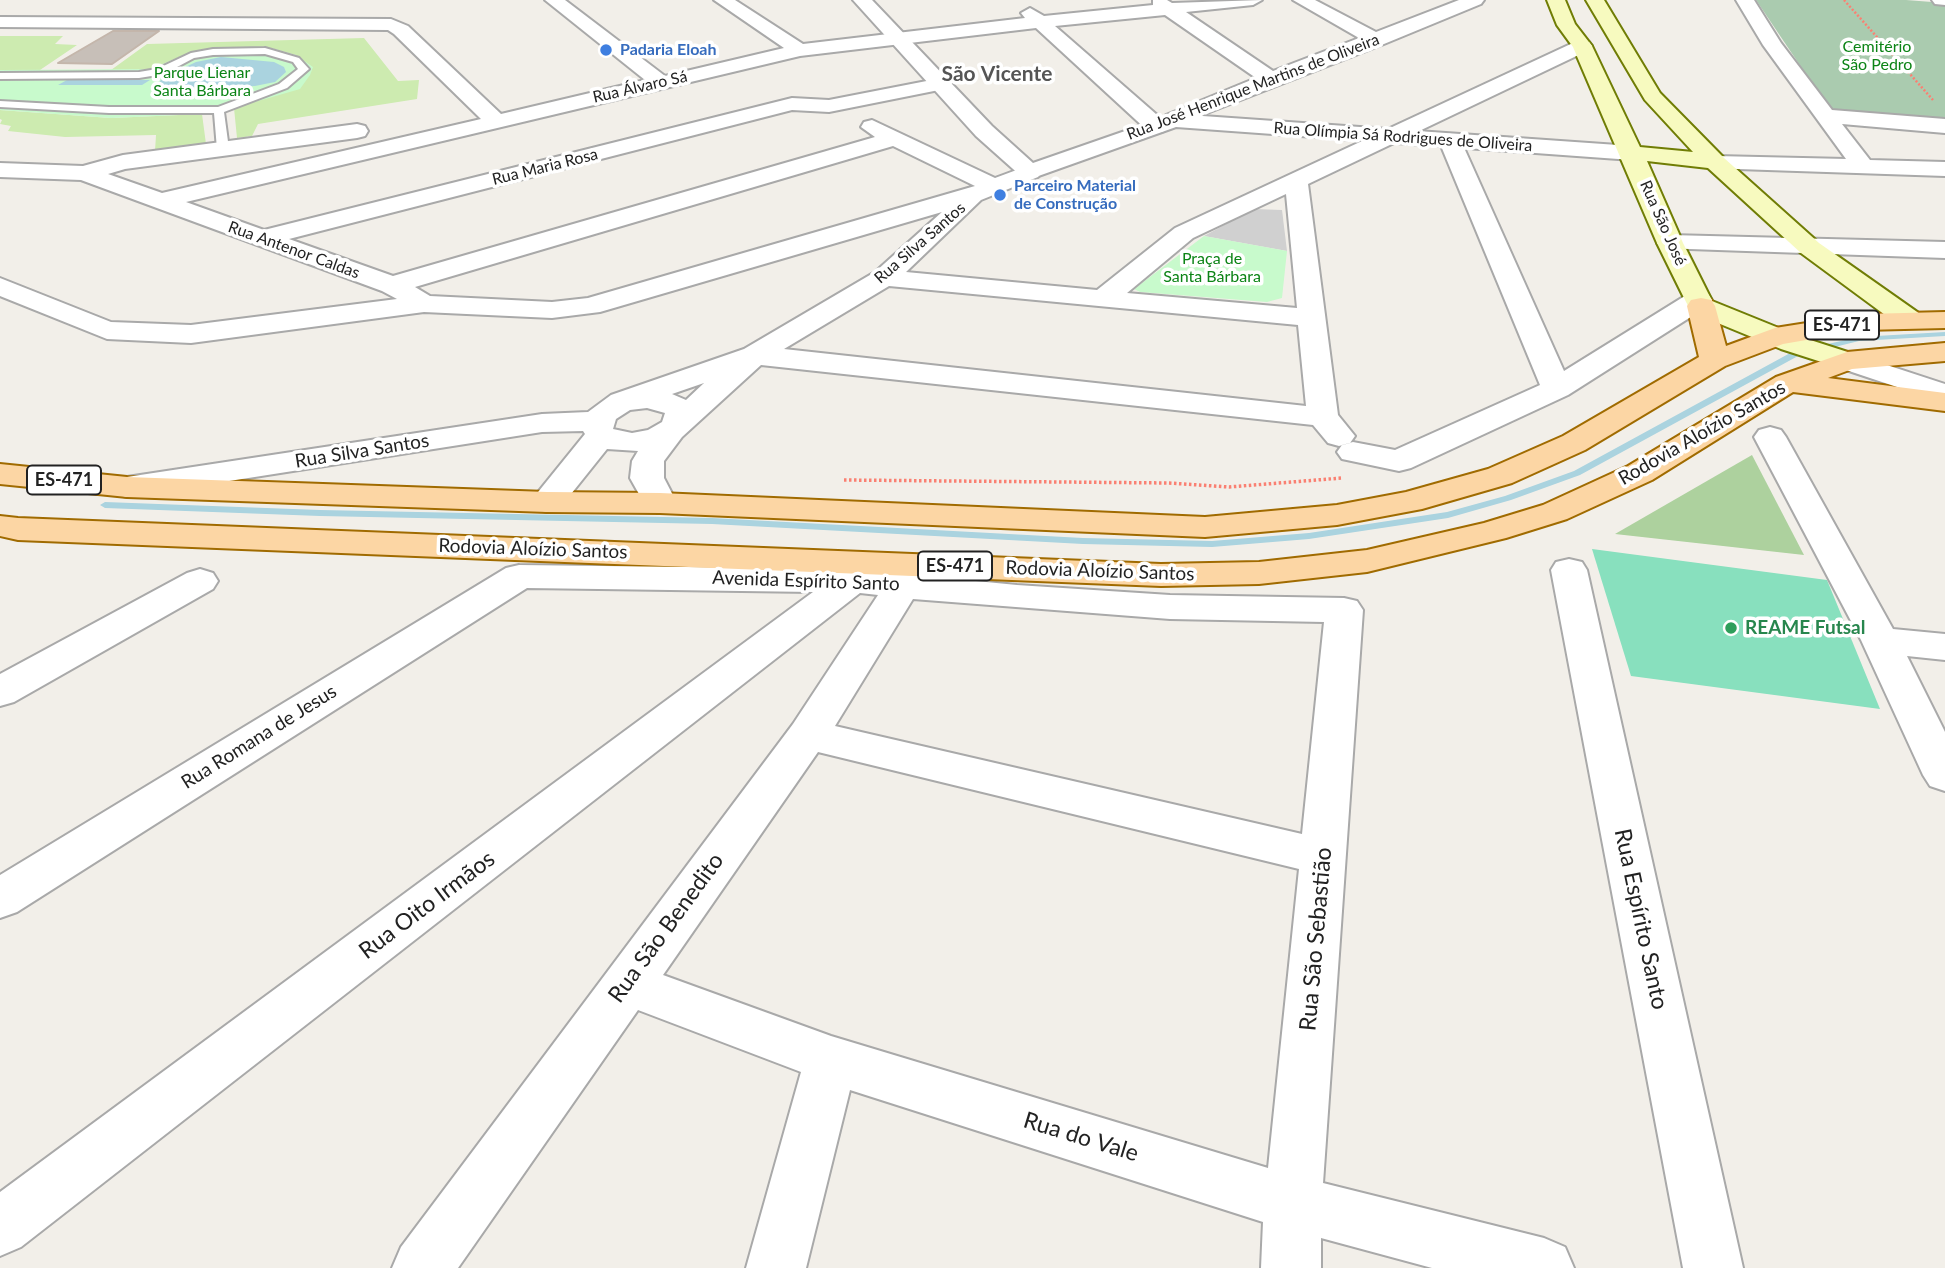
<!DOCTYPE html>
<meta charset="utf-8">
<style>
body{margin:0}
canvas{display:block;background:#f2efe9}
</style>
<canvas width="1945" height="1268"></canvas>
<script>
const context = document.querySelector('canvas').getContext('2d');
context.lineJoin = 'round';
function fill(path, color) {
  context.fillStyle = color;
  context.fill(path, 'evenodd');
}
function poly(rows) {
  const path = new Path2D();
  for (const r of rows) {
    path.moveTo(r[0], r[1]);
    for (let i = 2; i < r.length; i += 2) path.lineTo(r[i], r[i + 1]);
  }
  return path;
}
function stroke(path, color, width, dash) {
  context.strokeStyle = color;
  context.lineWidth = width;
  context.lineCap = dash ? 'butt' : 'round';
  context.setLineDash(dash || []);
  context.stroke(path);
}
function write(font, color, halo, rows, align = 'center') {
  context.font = font + ' Lato,sans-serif';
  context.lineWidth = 7;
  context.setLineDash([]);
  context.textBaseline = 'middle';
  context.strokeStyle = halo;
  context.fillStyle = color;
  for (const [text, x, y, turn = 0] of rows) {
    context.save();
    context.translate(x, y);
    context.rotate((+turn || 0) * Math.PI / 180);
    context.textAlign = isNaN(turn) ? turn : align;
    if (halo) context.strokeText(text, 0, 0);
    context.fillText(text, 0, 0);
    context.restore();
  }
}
fill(poly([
 [1254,209,1282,210,1287,251,1204,236]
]), '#d0d0d0');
fill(poly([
 [0,36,63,36,55,44,77,45,40,70,0,70],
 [364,38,398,81,419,80,417,99,258,124,252,136,237,138,234,108,261,99,296,55,271,48,209,49,191,52,151,69,111,70,147,44],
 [0,110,111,118,202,114,206,144,155,151,156,135,65,137,8,131,11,126,0,124,2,120,0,119]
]), '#cdebb0');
fill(poly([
 [1752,455,1804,555,1615,534]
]), '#add19e');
fill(poly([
 [1756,0,1906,0,1945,3,1945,119,1830,110]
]), '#aacbaf');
fill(poly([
 [271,48,296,55,313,67,310,75,300,89,234,108,202,114,111,118,0,110,0,70,151,69,191,52,209,49],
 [1204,236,1287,251,1282,298,1267,302,1140,292,1134,289]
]), '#c8facc');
fill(poly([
 [1592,549,1827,580,1880,709,1631,676]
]), '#88e0be');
fill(poly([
 [221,57,274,62,284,67,286,72,275,82,255,86,202,88,166,86,159,83,162,78,196,62],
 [67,80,150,80,142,85,58,85]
]), '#aad3df');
fill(poly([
 [1945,332,1945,336,1859,341,1798,356,1580,475,1511,500,1448,518,1309,539,1212,547,1083,544,712,524,320,516,105,508,100,505,105,502,320,510,712,518,1083,538,1212,541,1309,533,1447,512,1505,496,1574,471,1792,352,1859,337,1945,332]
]), '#aad3df');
const building = poly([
 [113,31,159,31,112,64,58,63,113,31]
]);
fill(building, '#c7bfb8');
stroke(building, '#c4b6ab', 2);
const service = poly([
 [265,48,299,58,309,69,287,88,224,112,229,149,223,152,217,149,214,113,109,113,0,107,0,101,109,107,218,107,279,84,298,69,293,62,265,54,213,55,194,58,164,74,139,78,0,79,0,73,139,72,157,69,191,53,213,49,265,48]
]);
const minor = poly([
 [545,0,565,0,665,76,784,48,714,0,735,0,803,44,1025,18,1021,13,1030,8,1044,16,1153,5,1153,0,1167,0,1172,3,1262,0,1253,5,1186,12,1273,71,1359,38,1293,0,1315,0,1376,32,1459,0,1484,0,1481,4,1384,44,1174,126,1166,125,1163,120,1166,115,1256,78,1165,15,1055,26,1164,121,1167,126,1164,131,1156,133,1148,131,1036,28,800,56,186,202,264,230,792,98,829,100,942,78,949,80,952,84,949,88,829,112,792,110,289,239,393,276,875,137,861,127,864,122,872,120,995,178,1030,165,1038,167,1042,172,1038,177,981,200,906,272,1097,290,1175,228,1575,42,1589,42,1592,46,1589,50,1308,184,1338,415,1355,436,1350,443,1339,446,1328,443,1313,425,761,365,682,437,664,461,664,478,677,503,672,510,660,513,648,510,630,478,632,461,638,451,607,449,559,509,547,512,535,509,530,502,585,434,583,431,542,432,127,497,115,494,110,487,115,480,127,477,542,414,588,412,611,395,744,349,875,272,942,212,600,312,552,318,424,312,191,343,107,339,0,296,0,278,111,322,191,325,397,299,382,291,81,180,0,177,0,163,83,166,123,155,357,124,365,126,368,131,365,136,357,138,125,169,108,174,162,193,481,119,394,34,388,30,0,27,0,17,391,19,408,26,501,114,645,80,545,0],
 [893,146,975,186,588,298,552,302,430,296,415,287,893,146],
 [1286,194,1297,308,1127,293,1193,238,1286,194],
 [889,286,1298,325,1306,406,784,349,889,286],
 [704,383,686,400,672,394,704,383],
 [647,408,665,413,662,422,648,430,632,433,613,429,616,419,630,410,647,408],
 [1736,0,1754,0,1781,43,1832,110,1945,119,1945,133,1842,124,1870,160,1945,162,1945,176,1708,168,1705,163,1708,158,1716,156,1846,159,1763,45,1736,0],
 [1932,0,1945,0,1945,5,1935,4,1932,0],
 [1450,134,1458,136,1461,141,1564,371,1688,294,1698,292,1708,294,1712,300,1708,306,1568,395,1411,468,1399,471,1342,459,1337,452,1342,445,1353,442,1395,450,1540,385,1439,141,1442,136,1450,134],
 [1670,235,1945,242,1945,258,1661,248,1657,243,1661,238,1670,235],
 [1770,427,1781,430,1786,437,1893,629,1945,634,1945,660,1907,656,1945,732,1945,791,1930,786,1923,775,1861,640,1754,437,1759,430,1770,427],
 [1569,559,1582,562,1587,570,1743,1268,1683,1268,1551,570,1556,562,1569,559],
 [519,565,852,569,1017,585,1170,595,1344,598,1357,601,1363,610,1323,1183,1544,1238,1565,1247,1574,1268,1432,1268,1321,1238,1321,1268,1261,1268,1263,1222,850,1090,806,1268,746,1268,801,1072,638,1010,458,1268,392,1268,401,1247,793,724,878,595,860,593,21,1247,0,1256,0,1192,813,592,527,588,17,912,0,918,0,875,506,568,519,565],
 [913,599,1170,619,1324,622,1302,834,835,726,913,599],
 [818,752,1299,869,1268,1168,831,1036,663,975,818,752],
 [200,569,213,573,218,581,213,589,14,702,0,706,0,674,187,573,200,569]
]);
const tertiary = poly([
 [853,0,872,0,992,126,1033,163,1174,114,1632,146,1640,148,1643,153,1640,158,1632,160,1176,127,1030,179,1022,177,976,136,853,0],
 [1847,352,1945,384,1945,403,1837,367,1832,361,1837,355,1847,352]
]);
const secondary = poly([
 [1547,0,1565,0,1575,24,1592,46,1640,147,1693,152,1645,100,1586,0,1604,0,1660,93,1724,158,1819,243,1920,314,1924,320,1920,326,1910,328,1900,326,1801,253,1708,168,1647,161,1683,243,1712,301,1801,337,1857,355,1862,361,1857,367,1847,370,1837,367,1781,349,1691,312,1657,243,1573,47,1557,25,1547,0]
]);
const primary = poly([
 [1701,298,1711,300,1715,306,1726,346,1775,328,1864,314,1945,312,1945,328,1864,330,1783,344,1725,366,1585,450,1512,483,1422,509,1337,525,1205,537,660,513,547,512,127,497,0,484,0,464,127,477,547,492,660,493,1205,517,1337,505,1406,492,1488,469,1563,436,1699,357,1687,306,1691,300,1701,298],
 [1945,343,1945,361,1852,369,1828,378,1945,393,1945,411,1793,392,1652,480,1567,519,1506,538,1367,572,1259,584,1161,586,18,540,0,536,0,516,18,518,1161,564,1259,562,1367,550,1484,523,1543,505,1628,466,1776,377,1847,352,1945,343]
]);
stroke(service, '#a9a9a9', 4);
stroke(minor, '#a9a9a9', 4);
stroke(tertiary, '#a9a9a9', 4);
stroke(secondary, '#707d05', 4);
stroke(primary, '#a06b00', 4);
stroke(poly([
 [1844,0,1933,100]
]), '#fa8072', 2.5, [2, 2]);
stroke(poly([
 [844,480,1169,483,1229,487,1342,478]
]), '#fa8072', 3.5, [2.5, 2.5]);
fill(service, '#fff');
fill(minor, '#fff');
fill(tertiary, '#fff');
fill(secondary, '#f7fabf');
fill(primary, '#fcd6a4');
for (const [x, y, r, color] of [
 [606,50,7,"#3f7fe0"],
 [1000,195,7,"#3f7fe0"],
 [1731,628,7,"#2e9e5b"]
]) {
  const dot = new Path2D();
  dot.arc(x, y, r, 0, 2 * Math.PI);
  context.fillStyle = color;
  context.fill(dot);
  stroke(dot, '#fff', 2.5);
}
write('16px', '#0c8416', '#fff', [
 ["Cemitério",1877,47],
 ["São Pedro",1877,65],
 ["Parque Lienar",202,73],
 ["Santa Bárbara",202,91],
 ["Praça de",1212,259],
 ["Santa Bárbara",1212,277]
]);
write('bold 16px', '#366cbe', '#fff', [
 ["Padaria Eloah",620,50],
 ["Parceiro Material",1014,186],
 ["de Construção",1014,204]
], 'left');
write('16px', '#222', '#fff', [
 ["Rua Álvaro Sá",640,87,-13],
 ["Rua José Henrique Martins de Oliveira",1253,87,-21],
 ["Rua Olímpia Sá Rodrigues de Oliveira",1403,137,4],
 ["Rua Maria Rosa",545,167,-14],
 ["Rua São José",1663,223,66],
 ["Rua Silva Santos",920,243,-41],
 ["Rua Antenor Caldas",294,250,20]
]);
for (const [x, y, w] of [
 [1842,325,74],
 [64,480,74],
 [955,566,74]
]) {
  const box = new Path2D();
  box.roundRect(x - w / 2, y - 14.5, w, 29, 5);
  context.fillStyle = '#fff';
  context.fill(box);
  stroke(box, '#222', 2);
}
write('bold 18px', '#222', null, [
 ["ES-471",1842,325],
 ["ES-471",64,480],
 ["ES-471",955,566]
]);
write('19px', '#222', '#fff', [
 ["Rodovia Aloízio Santos",1702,433,-30],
 ["Rua Silva Santos",362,451,-9],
 ["Rodovia Aloízio Santos",533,549,2],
 ["Rodovia Aloízio Santos",1100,571,2],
 ["Avenida Espírito Santo",806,581,2],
 ["Rua Romana de Jesus",259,737,-32]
]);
write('bold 19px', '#27864d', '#fff', [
 ["REAME Futsal",1745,628]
], 'left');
write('bold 21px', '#555', '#fff', [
 ["São Vicente",997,74]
]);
write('23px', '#222', '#fff', [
 ["Rua Oito Irmãos",427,905,-37],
 ["Rua Espírito Santo",1641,919,78],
 ["Rua São Benedito",666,928,-54],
 ["Rua São Sebastião",1316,939,-85],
 ["Rua do Vale",1081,1137,17]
]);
</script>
